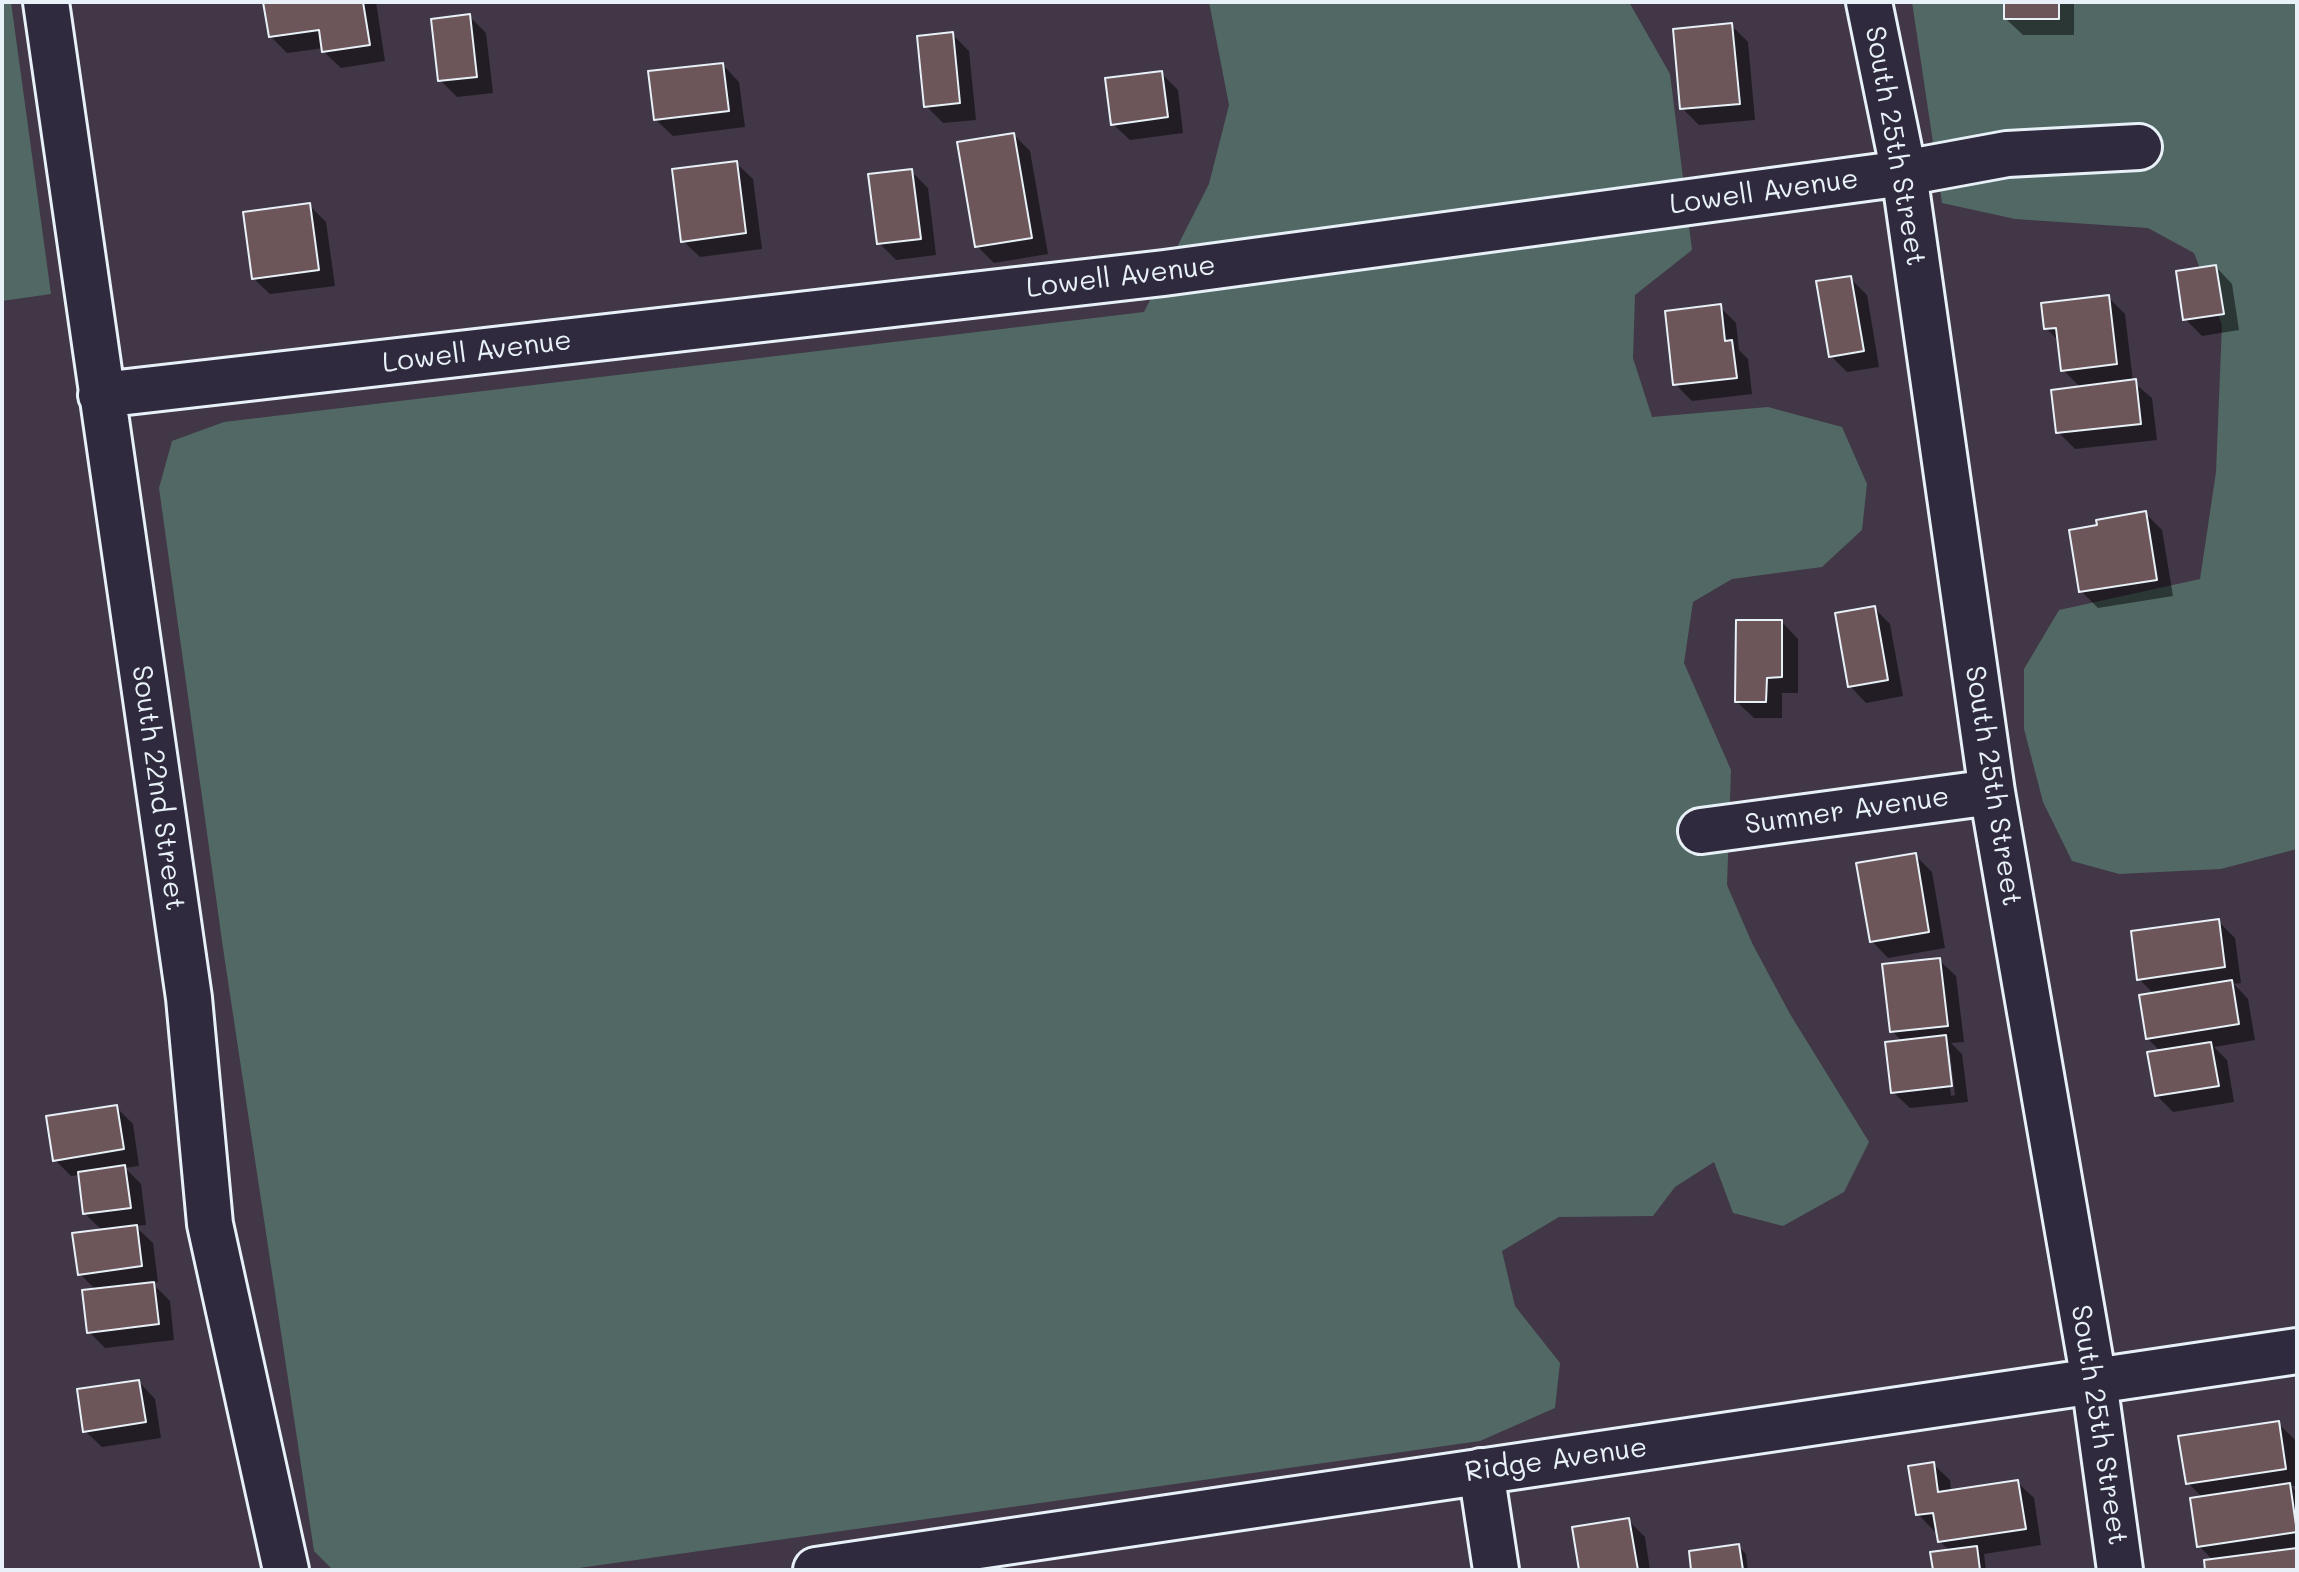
<!DOCTYPE html>
<style>
body{margin:0}
#map{position:relative;width:2299px;height:1572px;overflow:hidden;background:#413746;font-family:Mali,sans-serif}
canvas{display:block}
.frame{position:absolute;inset:0;border:4px solid #e8f1f8;pointer-events:none}
</style>
<div id="map">
<canvas width="2299" height="1572"></canvas>
<div class="frame"></div>
</div>
<script>
const context = document.querySelector('canvas').getContext('2d');
context.lineJoin = 'round';
function fill(path, color) {
  context.fillStyle = color;
  context.fill(path, 'evenodd');
}
function poly(rows) {
  const path = new Path2D();
  for (const r of rows) {
    path.moveTo(r[0], r[1]);
    for (let i = 2; i < r.length; i += 2) path.lineTo(r[i], r[i + 1]);
  }
  return path;
}
function stroke(path, color, width, dash) {
  context.strokeStyle = color;
  context.lineWidth = width;
  context.lineCap = dash ? 'butt' : 'round';
  context.setLineDash(dash || []);
  context.stroke(path);
}
function write(font, color, halo, rows, align = 'center') {
  context.font = font + ' Mali,sans-serif';
  context.lineWidth = 6;
  context.setLineDash([]);
  context.textBaseline = 'middle';
  context.strokeStyle = halo;
  context.fillStyle = color;
  for (const [text, x, y, turn = 0] of rows) {
    context.save();
    context.translate(x, y);
    context.rotate((+turn || 0) * Math.PI / 180);
    context.textAlign = isNaN(turn) ? turn : align;
    if (halo) context.strokeText(text, 0, 0);
    context.fillText(text, 0, 0);
    context.restore();
  }
}
fill(poly([
 [2,2,11,2,51,294,2,301],
 [1209,2,1629,2,1670,74,1692,250,1635,295,1633,358,1652,417,1768,407,1842,427,1867,484,1862,530,1822,567,1732,579,1693,602,1684,663,1731,770,1727,885,1752,943,1790,1014,1869,1142,1844,1192,1783,1226,1733,1213,1714,1162,1675,1187,1653,1216,1559,1217,1502,1251,1515,1306,1560,1363,1555,1408,1480,1441,565,1570,333,1570,314,1551,223,948,159,488,172,441,224,422,1144,312,1209,184,1229,105],
 [1912,2,2297,2,2297,849,2221,869,2119,874,2072,861,2043,802,2024,729,2024,669,2059,610,2200,579,2216,472,2222,325,2194,253,2148,228,2015,219,1942,203]
]), '#526864');
fill(poly([
 [265,2,376,2,385,61,341,68,324,52,324,48,287,53,271,37],
 [2006,2,2074,2,2074,35,2023,35,2006,19],
 [469,16,486,33,493,93,457,97,440,80],
 [1731,25,1748,42,1755,120,1699,125,1682,108],
 [952,34,969,51,976,120,943,123,926,106],
 [723,65,739,82,745,127,673,136,656,120],
 [1161,73,1178,90,1183,133,1130,140,1113,124],
 [1014,135,1030,151,1048,254,994,263,977,246],
 [736,163,753,179,762,249,700,257,683,241],
 [911,171,928,188,936,255,896,260,879,243],
 [309,205,326,222,335,286,270,294,253,278],
 [2216,267,2232,284,2239,330,2202,336,2185,319],
 [1850,278,1867,295,1879,367,1847,372,1831,356],
 [2108,297,2125,314,2133,382,2152,398,2157,440,2075,449,2058,432,2081,388,2063,370,2060,342,2046,328],
 [1720,307,1736,323,1739,350,1748,359,1752,394,1692,401,1675,384],
 [2146,514,2162,530,2173,596,2098,608,2081,591],
 [1874,608,1890,624,1903,696,1866,703,1850,686],
 [1782,622,1798,639,1798,693,1782,693,1782,718,1754,718,1737,702],
 [1915,855,1932,872,1945,948,1888,958,1872,941],
 [2218,921,2235,938,2241,983,2234,984,2248,999,2255,1040,2214,1047,2227,1060,2234,1102,2173,1112,2156,1095,2161,1052,2147,1038,2155,995,2139,979],
 [1939,960,1956,976,1964,1042,1951,1043,1962,1054,1968,1102,1910,1108,1893,1092,1903,1042,1892,1031],
 [1946,1053,1950,1053,1955,1095,1951,1096],
 [116,1107,133,1124,139,1166,125,1168,141,1184,146,1225,135,1226,153,1243,158,1282,152,1283,170,1301,174,1340,105,1348,89,1332,97,1291,80,1274,103,1231,85,1214,80,1175,71,1176,55,1160],
 [139,1382,155,1399,161,1438,102,1447,85,1431],
 [2278,1423,2295,1440,2297,1453,2297,1486,2291,1486,2297,1493,2297,1570,2207,1570,2214,1561,2199,1546,2203,1498,2188,1483],
 [1933,1464,1950,1480,1951,1492,2017,1482,2034,1498,2041,1545,1984,1554,1986,1570,1935,1570,1950,1551,1939,1541,1938,1530,1934,1531,1918,1514],
 [1628,1520,1645,1537,1650,1570,1581,1570],
 [1738,1546,1746,1554,1748,1570,1693,1570]
]), '#0007');
const building = poly([
 [263,2,363,2,370,45,322,52,319,30,269,37,263,2],
 [2004,2,2059,2,2059,19,2004,19,2004,2],
 [470,14,477,77,438,81,431,19,470,14],
 [1732,23,1740,104,1680,109,1673,29,1732,23],
 [953,32,960,103,924,107,917,36,953,32],
 [723,63,729,111,654,120,648,71,723,63],
 [1162,71,1168,117,1111,125,1105,78,1162,71],
 [1014,133,1032,238,975,247,957,142,1014,133],
 [737,161,746,233,681,242,672,169,737,161],
 [912,169,921,239,877,244,868,174,912,169],
 [310,203,319,270,252,279,243,212,310,203],
 [2216,265,2224,314,2183,320,2176,271,2216,265],
 [1851,276,1864,351,1829,357,1816,281,1851,276],
 [2109,295,2117,364,2061,371,2056,328,2044,329,2041,303,2109,295],
 [1721,304,1725,341,1732,340,1737,378,1673,385,1665,311,1721,304],
 [2136,379,2141,424,2056,433,2051,390,2136,379],
 [2146,511,2157,580,2079,592,2069,530,2097,525,2096,520,2146,511],
 [1875,606,1888,680,1848,687,1835,613,1875,606],
 [1736,620,1782,620,1782,677,1767,678,1766,702,1735,702,1736,620],
 [1916,853,1929,932,1870,942,1856,863,1916,853],
 [2219,919,2225,967,2137,980,2131,931,2219,919],
 [1940,958,1948,1026,1890,1032,1882,964,1940,958],
 [2232,980,2239,1024,2146,1039,2139,995,2232,980],
 [1946,1035,1952,1086,1891,1093,1885,1042,1946,1035],
 [2211,1042,2219,1086,2155,1096,2147,1052,2211,1042],
 [117,1105,124,1149,53,1161,46,1116,117,1105],
 [125,1165,131,1208,83,1214,78,1172,125,1165],
 [137,1225,142,1266,78,1275,72,1233,137,1225],
 [154,1282,159,1324,87,1333,82,1290,154,1282],
 [139,1380,146,1422,83,1432,77,1389,139,1380],
 [2279,1421,2286,1469,2186,1484,2178,1436,2279,1421],
 [1934,1462,1938,1492,2018,1480,2026,1529,1938,1542,1933,1513,1916,1515,1908,1466,1934,1462],
 [2290,1483,2297,1532,2197,1547,2190,1498,2290,1483],
 [1629,1518,1638,1570,1579,1570,1572,1527,1629,1518],
 [1739,1544,1743,1570,1691,1570,1689,1551,1739,1544],
 [1977,1546,1980,1570,1933,1570,1930,1552,1977,1546],
 [2297,1548,2297,1570,2205,1570,2204,1560,2297,1548]
]);
fill(building, '#6c565a');
stroke(building, '#e8f1f8', 2);
const minor = poly([
 [46,2,189,998,210,1224,286,1570],
 [1869,2,1904,173,1992,792,2094,1381,2120,1570],
 [101,395,1164,273,1904,173,2007,154,2139,147],
 [1701,831,1992,792],
 [1481,1471,1496,1570],
 [816,1570,2297,1351]
]);
stroke(minor, '#e8f1f8', 50);
stroke(minor, '#2f2a3d', 44);
write('28px', '#e8f1f8', '#2f2a3d', [
 ["South 25th Street",1895,146,80],
 ["Lowell Avenue",1764,192,-8],
 ["Lowell Avenue",1121,277,-7],
 ["Lowell Avenue",477,352,-7],
 ["South 25th Street",1993,786,81],
 ["South 22nd Street",158,788,82],
 ["Sumner Avenue",1847,811,-8],
 ["South 25th Street",2099,1425,81],
 ["Ridge Avenue",1556,1460,-8]
]);
</script>
